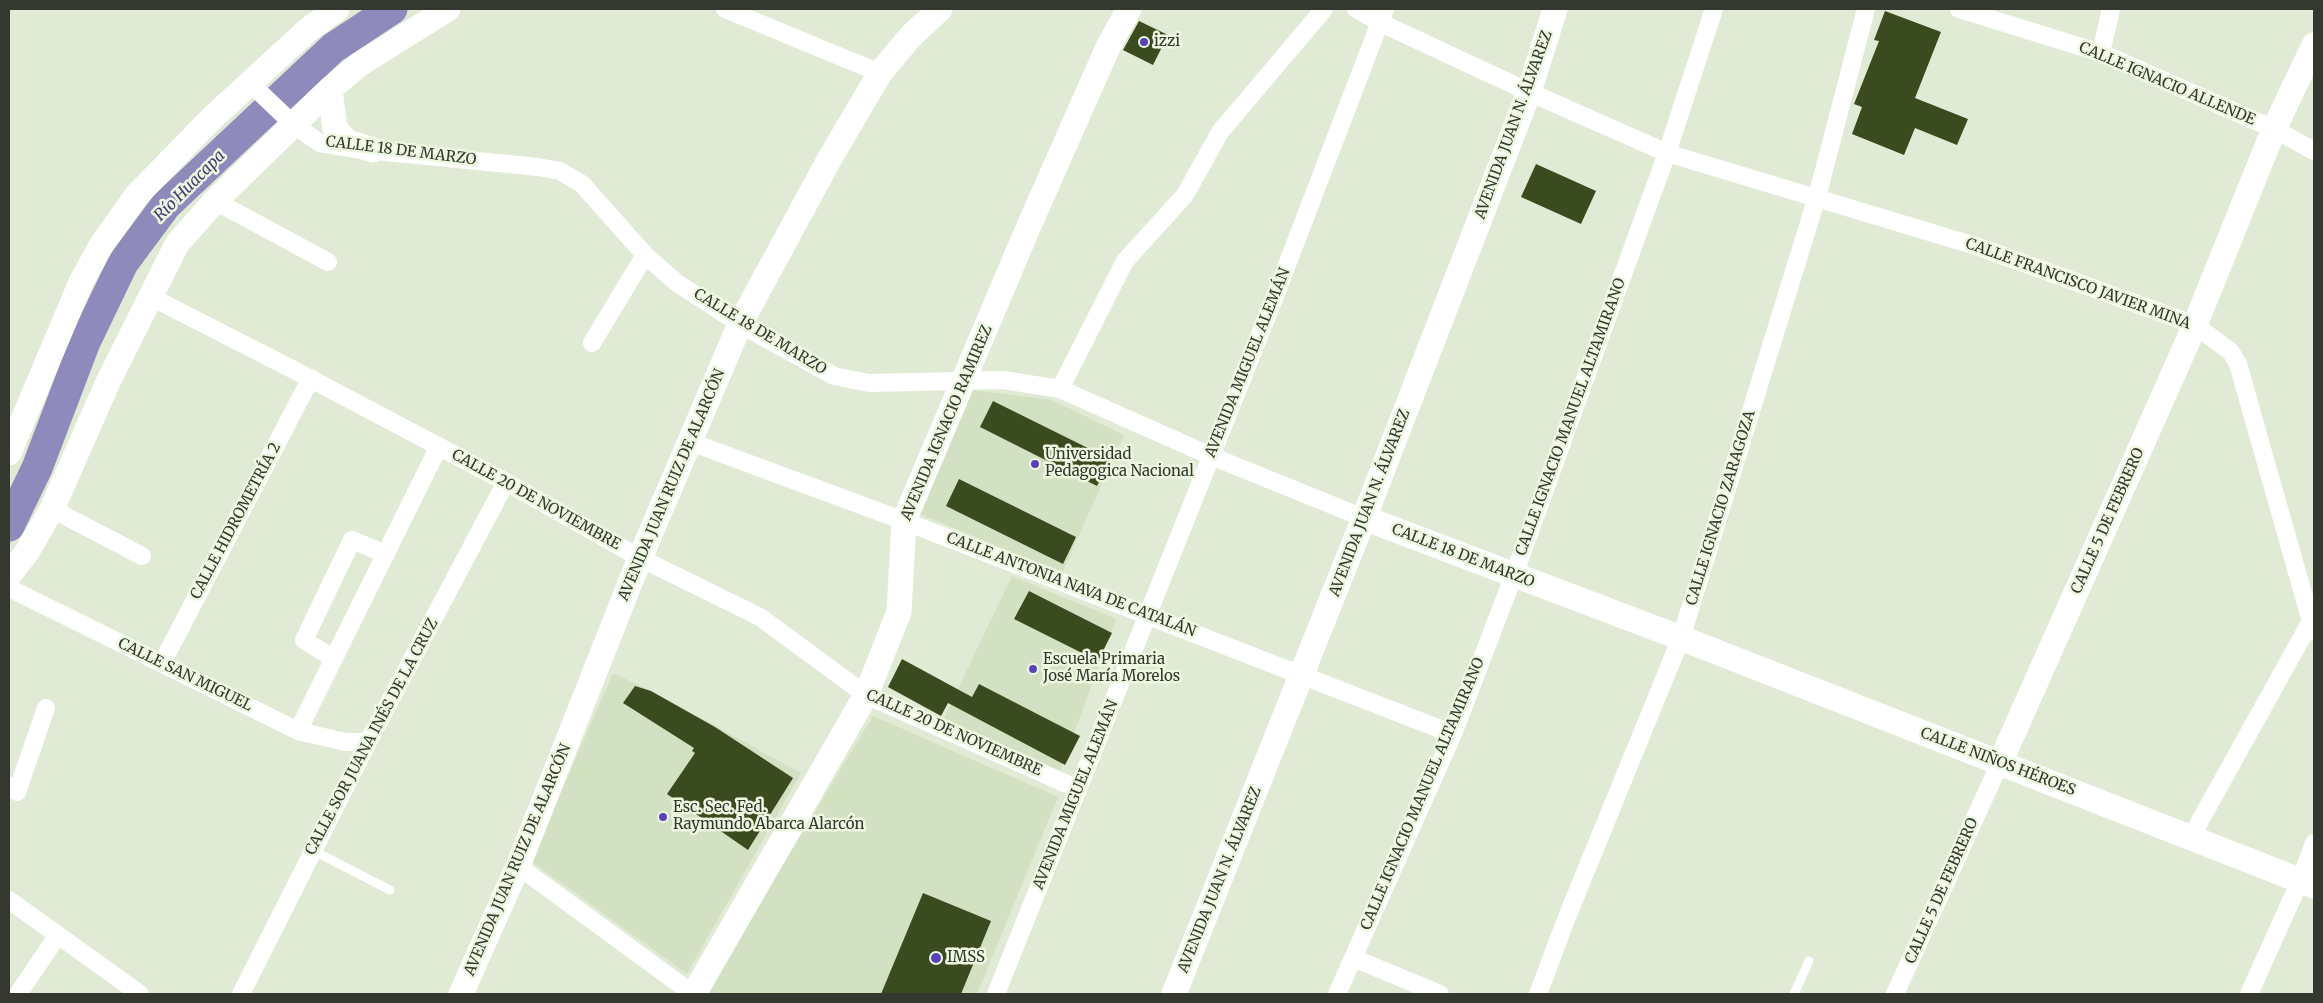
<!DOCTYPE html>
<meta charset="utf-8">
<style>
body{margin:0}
#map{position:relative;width:2323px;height:1003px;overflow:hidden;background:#e0ead4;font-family:Merriweather,serif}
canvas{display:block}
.frame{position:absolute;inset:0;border:10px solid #34382f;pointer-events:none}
</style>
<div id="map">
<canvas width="2323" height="1003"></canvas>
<div class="frame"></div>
</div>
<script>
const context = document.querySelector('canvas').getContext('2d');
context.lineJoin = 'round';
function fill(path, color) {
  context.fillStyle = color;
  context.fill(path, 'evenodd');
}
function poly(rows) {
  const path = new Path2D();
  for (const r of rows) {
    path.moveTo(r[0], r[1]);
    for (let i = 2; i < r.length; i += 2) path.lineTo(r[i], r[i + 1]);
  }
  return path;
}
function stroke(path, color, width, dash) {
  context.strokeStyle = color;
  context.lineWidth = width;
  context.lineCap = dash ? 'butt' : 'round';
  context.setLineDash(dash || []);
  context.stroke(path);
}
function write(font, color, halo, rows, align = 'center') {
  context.font = font + ' Merriweather,serif';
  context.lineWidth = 5;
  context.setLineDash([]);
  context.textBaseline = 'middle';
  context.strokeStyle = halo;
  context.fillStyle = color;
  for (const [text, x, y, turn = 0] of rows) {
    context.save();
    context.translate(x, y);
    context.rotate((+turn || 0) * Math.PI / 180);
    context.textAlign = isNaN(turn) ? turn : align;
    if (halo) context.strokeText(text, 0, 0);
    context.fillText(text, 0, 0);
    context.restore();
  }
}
fill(poly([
 [973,390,1052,400,1124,435,1062,573,918,513],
 [1012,576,1116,619,1060,771,944,718],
 [613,673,651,691,801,773,687,974,531,861],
 [873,716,1058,797,977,994,714,994,707,991]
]), '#d3e1c3');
stroke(poly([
 [9,526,37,468,85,342,123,263,166,205,333,48,392,9]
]), '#8e8abb', 31);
fill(poly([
 [1885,11,1941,32,1915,98,1968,119,1957,145,1915,128,1904,155,1852,134,1862,107,1854,104,1879,41,1874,40],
 [1139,21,1168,35,1153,65,1123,50],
 [1536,164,1596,191,1581,224,1521,197],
 [993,401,1110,459,1097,486,980,427],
 [959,479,1076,537,1063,564,946,506],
 [1029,591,1112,633,1098,661,1014,619],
 [902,659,972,697,979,684,1080,736,1065,765,948,703,941,716,888,687],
 [635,686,651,691,715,727,793,778,748,850,667,794,695,753,692,751,694,748,623,703],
 [923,893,991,921,961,994,881,994]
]), '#3a4c1f');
stroke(poly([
 [312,850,390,890],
 [1794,994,1809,961]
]), '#fff', 9);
stroke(poly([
 [725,9,880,73],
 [1356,9,1379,22,1529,92,1667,153,1979,247,2195,325,2231,352,2238,364,2314,632],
 [1959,9,2101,53,2274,129,2314,151],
 [2101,53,2111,9],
 [250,83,294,125,320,143,356,149,538,167,560,171,582,184,645,255,677,283,740,324,834,376,869,383,1003,380,1060,389,1211,456,1364,518],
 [215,201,328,262],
 [151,297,292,369,506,482,640,558,760,617,866,695,1078,789],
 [592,343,645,255],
 [1060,389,1125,261,1185,195,1220,132,1324,9],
 [688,441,904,521,1453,734],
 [52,509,142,556],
 [9,588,298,731,345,742,368,742],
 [334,659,304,640,352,540,386,554],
 [162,663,311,378],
 [298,731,439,446],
 [9,786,17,792,46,708],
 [2191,837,2311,621],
 [518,866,693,994],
 [9,900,140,994],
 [1353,958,1440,994],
 [18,994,58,935],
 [241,994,368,742,506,482],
 [996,994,1272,304,1385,9],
 [1337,994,1453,734,1514,575,1667,153,1714,9],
 [1538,994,1567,917,1681,638,1817,197,1866,9],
 [1895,994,2000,763],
 [2249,994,2300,881,2314,843]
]), '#fff', 18);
stroke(poly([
 [330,89,335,129,348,142,373,150],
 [9,453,81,282,102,244,137,195,212,118,309,29,337,9],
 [1364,518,1681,638,2314,886],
 [9,575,27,552,52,509,108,382,177,244,215,201,330,89,360,64,448,9],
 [2000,763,2195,325,2274,129,2314,45],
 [461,994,518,866,640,558,740,324,830,158,880,73,911,36,940,9],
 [694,994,866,695,899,612,904,521,1028,228,1109,45,1129,9],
 [1174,994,1364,518,1529,92,1555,9]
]), '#fff', 25);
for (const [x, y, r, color] of [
 [1144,42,5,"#5c42ba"],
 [1035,464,5,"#5c42ba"],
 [1033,669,5,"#5c42ba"],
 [663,817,5,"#5c42ba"],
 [936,958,6,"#5c42ba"]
]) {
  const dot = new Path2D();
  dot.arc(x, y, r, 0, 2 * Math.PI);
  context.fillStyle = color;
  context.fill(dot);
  stroke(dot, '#edf8e1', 2);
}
write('15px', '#34382f', '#edf8e1', [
 ["izzi",1154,42],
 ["Universidad",1045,455],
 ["Pedagogica Nacional",1045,472],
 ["Escuela Primaria",1043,660],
 ["José María Morelos",1043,677],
 ["Esc. Sec. Fed.",673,808],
 ["Raymundo Abarca Alarcón",673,825],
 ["IMSS",947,958]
], 'left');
write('15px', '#34382f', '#edf8e1', [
 ["CALLE IGNACIO ALLENDE",2167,84,23],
 ["AVENIDA JUAN N. ÁLVAREZ",1514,125,-70],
 ["CALLE 18 DE MARZO",401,151,7],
 ["CALLE FRANCISCO JAVIER MINA",2078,284,20],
 ["CALLE 18 DE MARZO",760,332,31],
 ["AVENIDA MIGUEL ALEMÁN",1248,363,-68],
 ["CALLE IGNACIO MANUEL ALTAMIRANO",1571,417,-70],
 ["AVENIDA IGNACIO RAMIREZ",947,423,-67],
 ["AVENIDA JUAN RUIZ DE ALARCÓN",672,485,-67],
 ["CALLE 20 DE NOVIEMBRE",536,500,29],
 ["AVENIDA JUAN N. ÁLVAREZ",1370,503,-69],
 ["CALLE IGNACIO ZARAGOZA",1721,508,-73],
 ["CALLE HIDROMETRÍA 2",236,521,-62],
 ["CALLE 5 DE FEBRERO",2108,521,-66],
 ["CALLE 18 DE MARZO",1463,556,21],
 ["CALLE ANTONIA NAVA DE CATALÁN",1071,585,21],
 ["CALLE SAN MIGUEL",185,675,26],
 ["CALLE 20 DE NOVIEMBRE",954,733,24],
 ["CALLE SOR JUANA INÉS DE LA CRUZ",372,737,-62],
 ["CALLE NIÑOS HÉROES",1998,762,21],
 ["CALLE IGNACIO MANUEL ALTAMIRANO",1423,794,-67],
 ["AVENIDA MIGUEL ALEMÁN",1076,795,-68],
 ["AVENIDA JUAN RUIZ DE ALARCÓN",518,860,-67],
 ["AVENIDA JUAN N. ÁLVAREZ",1220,880,-68],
 ["CALLE 5 DE FEBRERO",1942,891,-66]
]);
write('italic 16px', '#443a78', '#edf8e1', [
 ["Río Huacapa",190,186,-45]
]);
</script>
